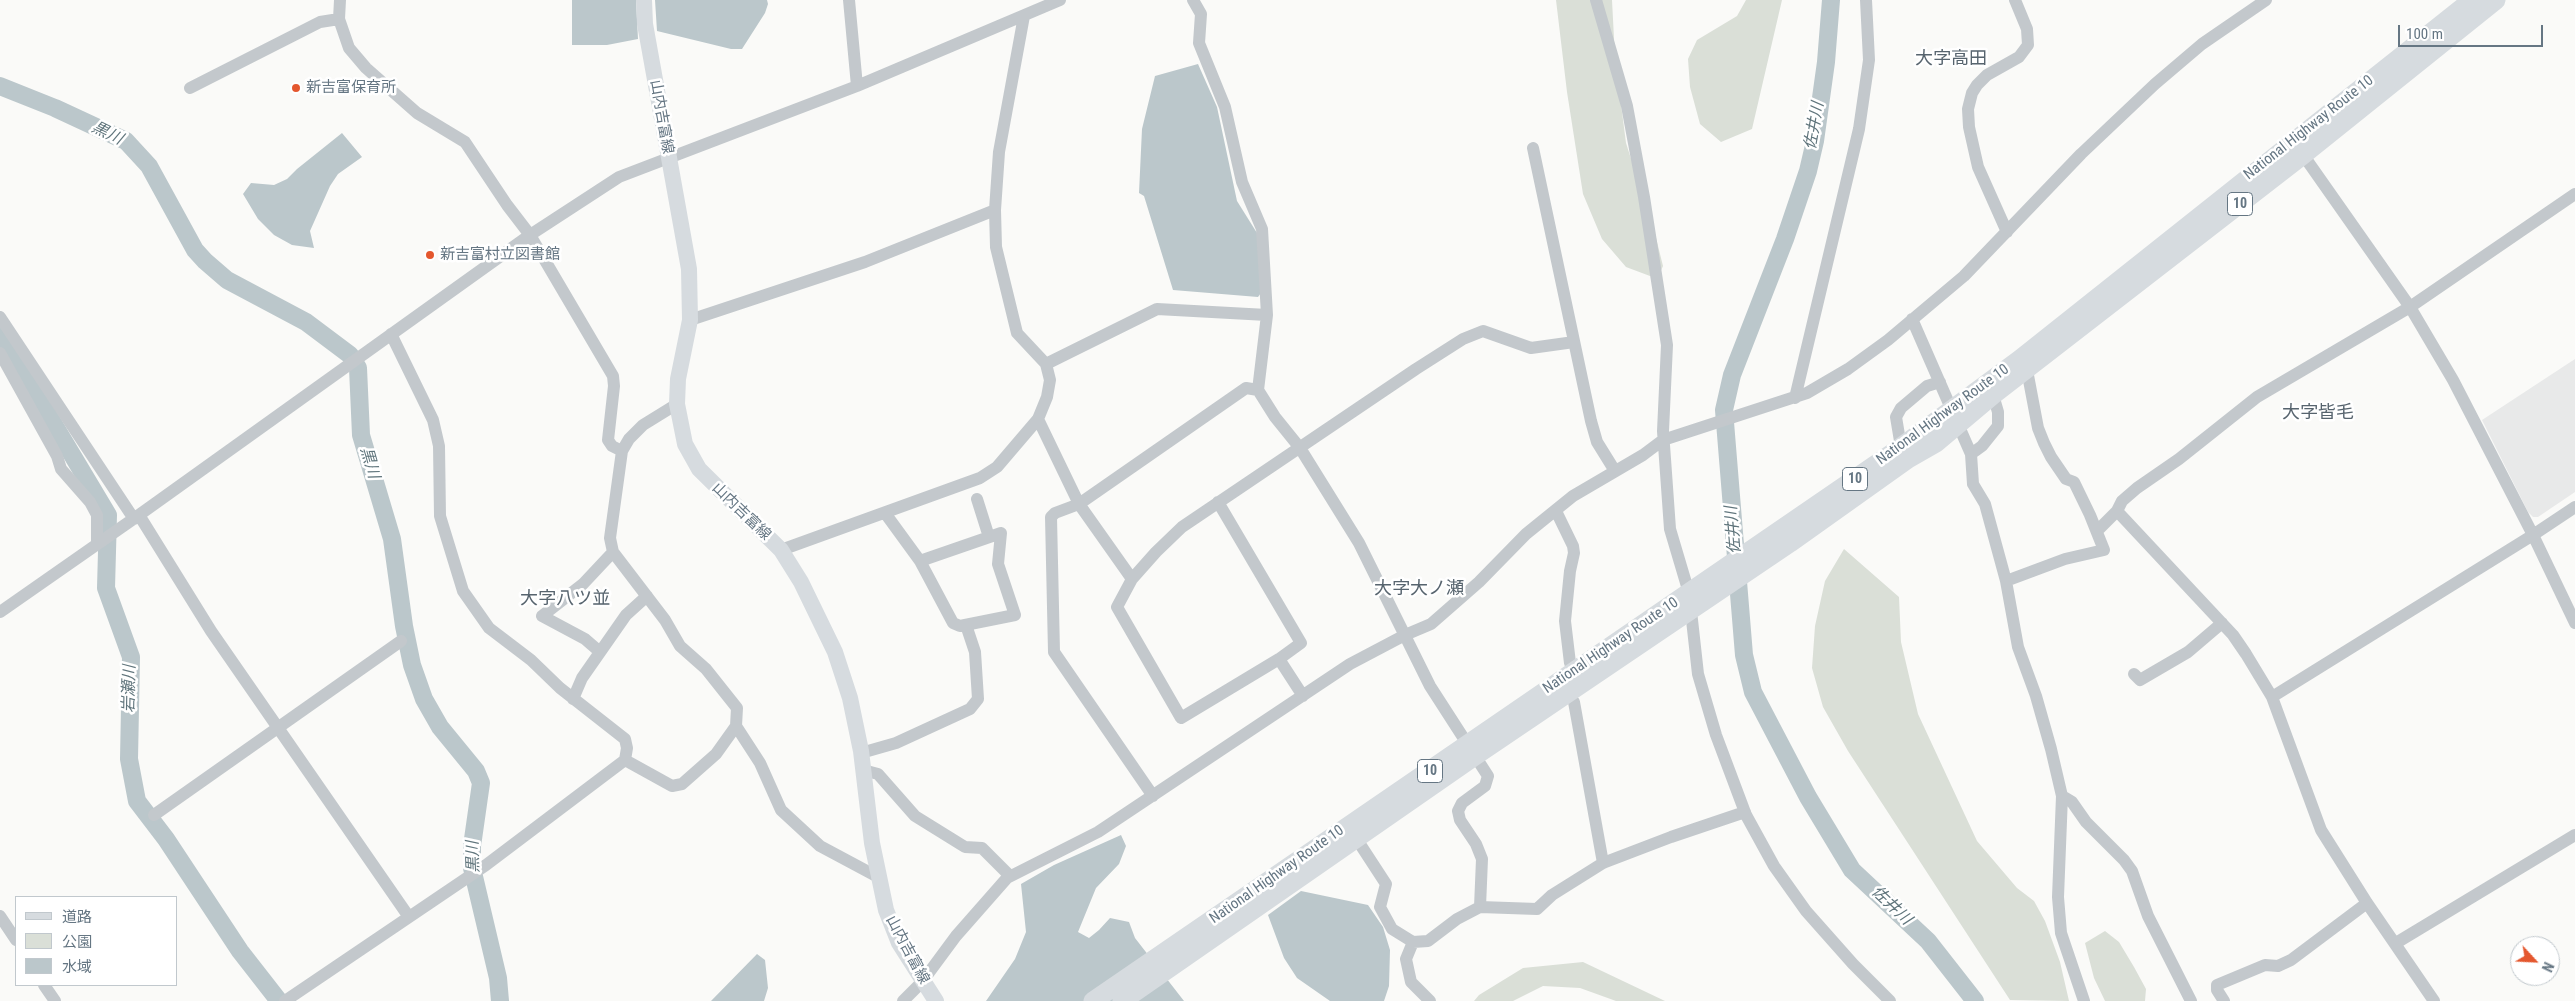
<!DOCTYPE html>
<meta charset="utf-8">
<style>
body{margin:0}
#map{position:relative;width:2575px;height:1001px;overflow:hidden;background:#fafaf8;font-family:"Roboto Condensed","Noto Sans JP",sans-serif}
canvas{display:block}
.legend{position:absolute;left:15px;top:896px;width:162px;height:90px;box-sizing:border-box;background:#fff;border:1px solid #c1c8cd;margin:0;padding:6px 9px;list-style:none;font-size:15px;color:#657683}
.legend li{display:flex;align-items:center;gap:10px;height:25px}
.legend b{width:25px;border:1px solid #c1c8cd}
.north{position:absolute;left:2510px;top:936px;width:50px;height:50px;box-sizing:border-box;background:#fff;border:1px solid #c1c8cd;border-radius:50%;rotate:115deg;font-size:14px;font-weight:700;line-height:20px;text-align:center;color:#657683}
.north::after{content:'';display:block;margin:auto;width:18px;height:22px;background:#e4572e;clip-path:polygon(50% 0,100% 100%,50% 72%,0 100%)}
.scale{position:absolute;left:2398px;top:25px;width:145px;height:22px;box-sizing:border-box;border:2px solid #657683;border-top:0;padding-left:6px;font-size:15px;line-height:18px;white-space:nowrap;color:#657683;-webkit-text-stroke:4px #fff;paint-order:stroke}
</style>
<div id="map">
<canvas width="2575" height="1001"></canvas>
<ul class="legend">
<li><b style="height:6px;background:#d6dbdf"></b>道路</li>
<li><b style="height:14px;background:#dadfd7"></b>公園</li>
<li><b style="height:14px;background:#bbc7cb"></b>水域</li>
</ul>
<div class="north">N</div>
<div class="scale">100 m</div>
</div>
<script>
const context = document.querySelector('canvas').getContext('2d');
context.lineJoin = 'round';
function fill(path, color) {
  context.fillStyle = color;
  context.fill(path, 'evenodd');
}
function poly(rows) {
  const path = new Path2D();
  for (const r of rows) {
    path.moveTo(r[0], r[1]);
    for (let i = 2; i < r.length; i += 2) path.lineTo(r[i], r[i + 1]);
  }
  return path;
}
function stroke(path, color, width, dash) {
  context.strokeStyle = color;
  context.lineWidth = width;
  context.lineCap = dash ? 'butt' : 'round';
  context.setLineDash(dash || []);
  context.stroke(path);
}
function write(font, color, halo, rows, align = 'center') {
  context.font = font + ' "Roboto Condensed","Noto Sans JP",sans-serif';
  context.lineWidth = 5;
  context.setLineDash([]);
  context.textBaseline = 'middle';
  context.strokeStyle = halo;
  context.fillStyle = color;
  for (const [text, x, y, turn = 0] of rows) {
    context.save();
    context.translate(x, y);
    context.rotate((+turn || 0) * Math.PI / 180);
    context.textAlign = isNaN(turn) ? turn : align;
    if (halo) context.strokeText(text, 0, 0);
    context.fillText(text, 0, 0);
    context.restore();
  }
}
fill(poly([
 [2575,359,2575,492,2538,517,2533,517,2528,512,2482,420]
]), '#e8e9e9');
fill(poly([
 [1556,0,1612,0,1615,58,1626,143,1655,234,1663,266,1659,275,1650,276,1626,267,1602,239,1583,194,1567,92],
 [1746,0,1782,0,1752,129,1721,142,1700,124,1690,87,1688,59,1697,40,1737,16],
 [1844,549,1899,597,1901,642,1918,714,1977,841,2017,888,2034,901,2045,921,2060,962,2069,1001,2010,1000,1848,751,1823,707,1812,668,1815,626,1825,581],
 [2105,931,2119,942,2134,967,2146,989,2145,1001,2105,1001,2094,978,2085,943],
 [1583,962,1665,1001,1616,1001,1580,988,1543,986,1513,1001,1474,1001,1479,995,1523,968]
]), '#dadfd7');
fill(poly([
 [572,0,636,0,638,39,607,45,572,45],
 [655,0,767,0,768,4,765,13,742,49,731,49,657,31],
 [1198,64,1217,107,1237,201,1257,233,1261,293,1258,297,1173,290,1144,196,1139,193,1142,129,1155,76],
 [342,133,362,157,338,174,330,186,310,231,314,248,292,245,274,235,258,219,243,194,251,183,274,185,287,179,297,169],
 [1121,835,1126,846,1119,864,1096,888,1078,932,1089,938,1099,930,1110,918,1129,922,1135,938,1184,1001,986,1001,1015,959,1026,932,1021,884,1054,865],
 [1301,891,1368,905,1383,927,1390,950,1389,986,1384,1001,1330,1001,1297,978,1284,958,1268,915],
 [757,954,765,960,768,988,764,1001,711,1001]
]), '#bbc7cb');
stroke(poly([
 [1831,0,1826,62,1815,141,1808,171,1785,239,1732,375,1724,410,1744,655,1753,692,1808,797,1852,870,1928,941,1975,1001],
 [0,86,55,108,126,141,149,166,195,250,205,261,227,280,306,322,350,355,358,368,361,435,392,539,404,626,412,665,424,699,440,727,476,771,481,783,472,846,472,868,498,978,500,1001],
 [0,334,108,515,106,588,131,657,129,759,137,801,166,839,240,951,279,1001]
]), '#bbc7cb', 18);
stroke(poly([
 [340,0,339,19,349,48,366,68,417,113,465,142,507,205,530,235,613,376,614,386,608,440,612,446,622,451],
 [849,0,857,86],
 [1193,0,1201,14,1199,43,1225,107,1242,182,1262,229,1267,315,1258,390,1275,417,1300,448,1359,543,1430,686,1488,776,1485,786,1462,803,1458,811,1460,820,1476,844,1482,859,1480,907],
 [1596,0,1627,106,1644,197,1667,345,1663,431,1670,529,1689,593,1698,674,1716,735,1746,815,1774,866,1806,911,1853,964,1890,1001],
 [190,88,320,22,339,19],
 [1533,148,1591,421,1597,442,1615,471],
 [2299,149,2410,307,2453,380,2533,535,2575,623],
 [2007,232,1978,167,1969,127,1968,109,1972,93,1977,85,1987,75,2019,57,2028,45,2027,29,2015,0],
 [0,317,134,519],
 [1912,319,1971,454,1973,484,1985,504,2006,581,2018,647,2036,696,2051,749,2062,796,2058,897,2061,933,2084,1001],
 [690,320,865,262,995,210],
 [391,334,433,420,439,446,440,516,463,591,489,628,531,660,560,688,625,739,627,748,625,760],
 [0,353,57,456,61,469,90,502,97,515,97,544],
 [1046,364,1157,309,1267,315],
 [1795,398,1859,129,1869,60,1866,0],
 [1038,419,1079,504,1132,579],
 [1901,447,1896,417,1901,408,1927,386,1940,382],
 [1971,454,1982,446,1998,426,1998,412,1993,395],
 [977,499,989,537],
 [1218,502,1301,643,1279,659],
 [1556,511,1573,546,1574,553,1570,571,1565,621,1570,663],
 [2117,511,2233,635,2246,654,2272,697,2321,830,2367,903,2434,1001],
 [885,513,920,561,953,623,960,626,1015,615,998,564,1001,533,920,561],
 [139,515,211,631,409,917],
 [2097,531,2117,511,2122,501,2137,488,2179,459,2257,397,2410,307,2575,194],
 [781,550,980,478,997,467,1038,419,1047,397,1050,380,1046,364,1017,333,996,247,995,210,999,152,1024,16],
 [2006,581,2065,559,2104,550,2090,515,2074,482,2066,479,2051,457,2044,443,2038,428,2027,370],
 [0,612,139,515,530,235,619,177,857,86,1060,0],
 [600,652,585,639,542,616,583,584,613,552],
 [2134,674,2140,680,2188,652,2222,623],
 [1303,696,1279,659,1181,718,1117,607,1132,579,1156,552,1182,527,1416,369,1463,339,1483,331,1531,348,1574,342],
 [2272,697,2533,535,2575,507],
 [573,699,582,678,626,615,647,596],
 [1574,702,1603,863],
 [736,726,760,763,781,810,820,846,878,877],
 [861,753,896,743,970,709,978,699,975,652,966,625],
 [863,770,878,774,915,816,965,847,982,848,1010,876],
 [1153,796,1054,652,1051,517,1055,513,1079,504,1246,388,1258,390],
 [2062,796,2072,802,2086,822,2124,860,2132,871,2148,916,2191,1001],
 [154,815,401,641],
 [1356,838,1386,884,1380,907,1392,929,1413,942,1428,941,1457,919,1480,907,1537,909,1552,895,1603,863,1671,837,1745,812],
 [0,916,16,940],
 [1413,942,1406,959,1411,982,1430,1001],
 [2396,943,2575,835],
 [44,985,55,1001],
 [285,1001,486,865,625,760,672,786,682,784,716,754,736,726,737,708,706,669,680,646,665,620,613,552,610,538,622,451,629,439,643,425,677,404],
 [903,1001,922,982,956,936,1007,878,1098,832,1350,664,1405,635,1431,624,1479,582,1526,534,1573,496,1643,455,1663,440,1807,393,1848,369,1888,340,1964,276,2081,154,2155,84,2202,44,2266,0],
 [2224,1001,2217,990,2217,985,2265,965,2278,966,2291,960,2367,903]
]), '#c3c8cc', 12);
stroke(poly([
 [644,0,645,24,689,269,690,320,678,379,677,404,685,444,699,469,781,550,801,582,835,652,850,698,861,751,872,843,886,910,899,943,936,1001]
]), '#d6dbdf', 16);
stroke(poly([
 [1093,1001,1901,447,2019,360,2472,0],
 [1122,1001,1475,756,1790,543,1908,459,1936,443,1993,395,2303,155,2496,0]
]), '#d6dbdf', 19);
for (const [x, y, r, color] of [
 [296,88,5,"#e4572e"],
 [430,255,5,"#e4572e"]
]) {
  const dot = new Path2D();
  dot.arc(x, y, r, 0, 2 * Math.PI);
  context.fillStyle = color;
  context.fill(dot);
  stroke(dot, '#fff', 2);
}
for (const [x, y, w] of [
 [2240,204,25],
 [1855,479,25],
 [1430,771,25]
]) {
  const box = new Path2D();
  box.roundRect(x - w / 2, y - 11.5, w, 23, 4);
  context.fillStyle = '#fff';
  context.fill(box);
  stroke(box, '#657683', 1);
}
write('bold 14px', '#657683', null, [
 ["10",2240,204],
 ["10",1855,479],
 ["10",1430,771]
]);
write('15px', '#657683', '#fff', [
 ["新吉富保育所",306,88],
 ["新吉富村立図書館",440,255]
], 'left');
write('15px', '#657683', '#fff', [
 ["山内吉富線",661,117,80],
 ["National Highway Route 10",2309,128,-38],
 ["National Highway Route 10",1943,415,-36],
 ["山内吉富線",741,512,44],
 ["National Highway Route 10",1611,646,-34],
 ["National Highway Route 10",1277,875,-35],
 ["山内吉富線",907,950,62]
]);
write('italic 16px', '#60757c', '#fff', [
 ["佐井川",1815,126,-80],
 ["黒川",107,134,26],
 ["黒川",369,463,74],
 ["佐井川",1734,530,-95],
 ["岩瀬川",130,689,-89],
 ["黒川",474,857,-92],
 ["佐井川",1891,906,43]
]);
write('18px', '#57646e', '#fff', [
 ["大字高田",1951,59],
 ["大字皆毛",2318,413],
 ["大字大ノ瀬",1419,589],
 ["大字八ツ並",565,599]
]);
</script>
